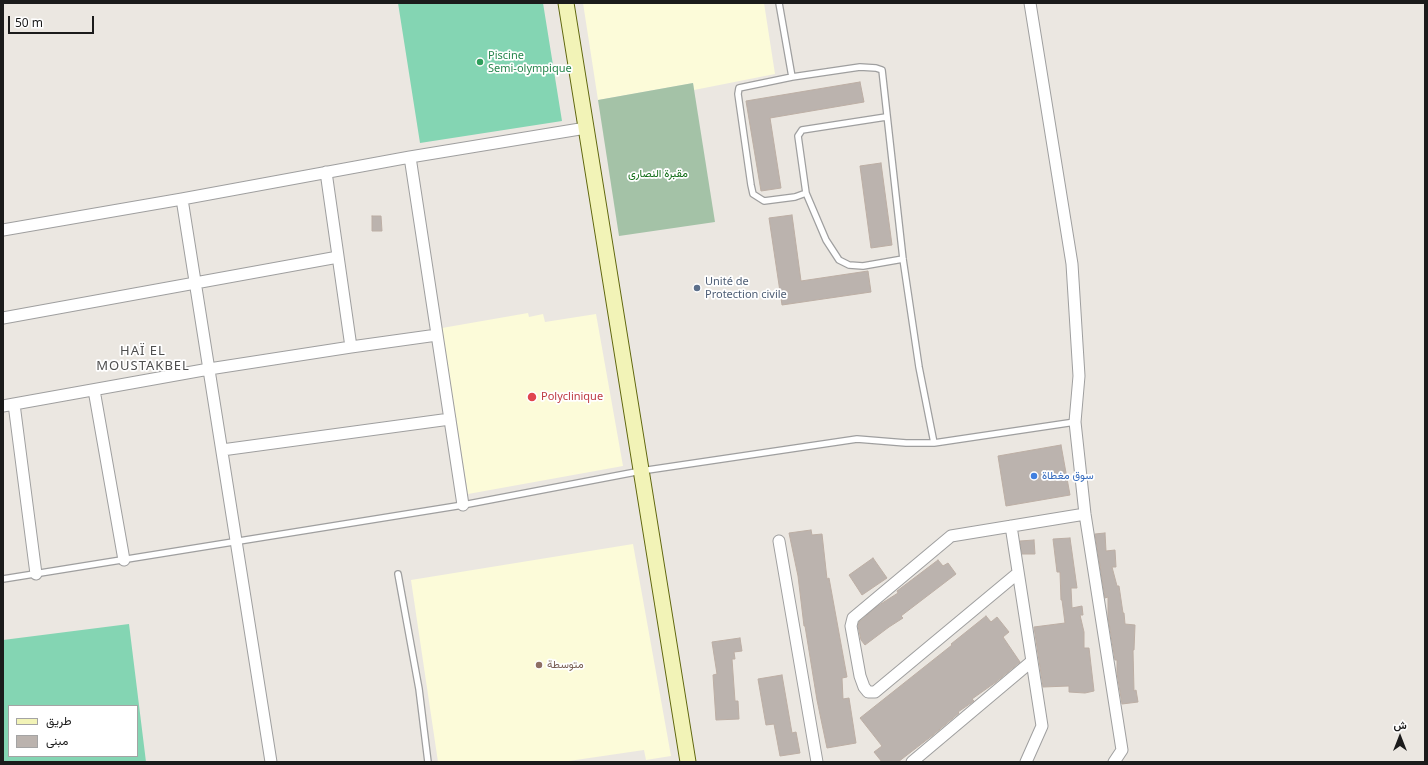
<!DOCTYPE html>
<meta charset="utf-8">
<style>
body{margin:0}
#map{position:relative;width:1428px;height:765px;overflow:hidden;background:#ebe7e1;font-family:"Noto Sans",Vazirmatn,sans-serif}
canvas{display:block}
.frame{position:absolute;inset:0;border:4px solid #1b1b1b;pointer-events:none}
.legend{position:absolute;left:8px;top:705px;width:130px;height:52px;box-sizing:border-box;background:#fff;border:1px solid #a4a4a4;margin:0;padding:5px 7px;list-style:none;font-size:12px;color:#1b1b1b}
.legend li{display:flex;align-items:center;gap:8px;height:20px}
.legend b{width:20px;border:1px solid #a4a4a4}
.north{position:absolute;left:1380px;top:717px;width:40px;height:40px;-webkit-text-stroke:3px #fff;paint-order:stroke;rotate:0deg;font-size:11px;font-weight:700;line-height:16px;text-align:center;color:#1b1b1b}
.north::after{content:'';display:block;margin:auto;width:14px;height:18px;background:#1b1b1b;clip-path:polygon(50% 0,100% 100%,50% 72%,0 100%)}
.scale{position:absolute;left:8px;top:16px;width:86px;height:18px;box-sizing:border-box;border:2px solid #1b1b1b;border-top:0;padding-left:5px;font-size:12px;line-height:14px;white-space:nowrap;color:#1b1b1b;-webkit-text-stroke:3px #fff;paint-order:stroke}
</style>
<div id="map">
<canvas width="1428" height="765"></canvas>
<div class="frame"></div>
<ul class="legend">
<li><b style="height:5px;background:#f2f3b7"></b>طريق</li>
<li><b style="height:11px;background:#bbb3ae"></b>مبنى</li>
</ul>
<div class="north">ش</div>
<div class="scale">50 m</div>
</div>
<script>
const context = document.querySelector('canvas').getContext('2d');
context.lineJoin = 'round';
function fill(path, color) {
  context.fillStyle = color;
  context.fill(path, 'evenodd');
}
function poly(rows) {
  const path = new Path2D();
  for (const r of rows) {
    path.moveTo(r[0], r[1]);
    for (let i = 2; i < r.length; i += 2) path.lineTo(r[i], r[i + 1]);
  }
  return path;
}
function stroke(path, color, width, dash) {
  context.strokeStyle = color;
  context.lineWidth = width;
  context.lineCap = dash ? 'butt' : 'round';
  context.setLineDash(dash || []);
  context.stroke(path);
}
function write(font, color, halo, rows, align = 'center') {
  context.font = font + ' "Noto Sans",Vazirmatn,sans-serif';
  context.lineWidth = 3.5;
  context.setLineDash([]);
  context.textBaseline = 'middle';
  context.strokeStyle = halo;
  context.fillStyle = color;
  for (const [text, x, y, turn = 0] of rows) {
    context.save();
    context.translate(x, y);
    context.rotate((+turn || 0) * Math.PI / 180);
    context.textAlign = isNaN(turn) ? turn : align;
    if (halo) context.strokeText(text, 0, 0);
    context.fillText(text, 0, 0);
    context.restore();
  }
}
fill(poly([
 [583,3,764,3,775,74,694,90,693,83,598,100],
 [528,313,529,317,543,314,545,322,596,314,623,466,468,494,442,328],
 [633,544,671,756,646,760,644,750,562,762,438,762,411,580]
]), '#fcfbd9');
fill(poly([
 [693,83,715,222,619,236,598,100]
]), '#a4c2a7');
fill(poly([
 [398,3,543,3,562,121,420,143],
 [129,624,146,762,3,762,3,640],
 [9,706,137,706,137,756,9,756]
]), '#84d5b3');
const building = poly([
 [860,82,864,102,770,118,781,188,761,191,746,101,860,82],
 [881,163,892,245,871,248,860,166,881,163],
 [792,215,801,281,868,271,871,292,782,305,769,218,792,215],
 [372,216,381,216,382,231,372,231,372,216],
 [1061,445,1070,495,1006,506,998,456,1061,445],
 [811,530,812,535,822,534,827,579,829,578,847,677,842,678,843,699,849,698,856,743,827,748,817,700,805,626,804,626,798,576,789,533,811,530],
 [1105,533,1106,551,1115,550,1116,567,1112,567,1117,586,1119,586,1123,613,1124,613,1125,624,1135,625,1134,650,1133,650,1134,691,1136,690,1138,702,1122,704,1117,673,1117,660,1115,660,1108,617,1108,597,1105,598,1095,534,1105,533],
 [1070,538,1077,588,1071,588,1072,608,1082,606,1083,615,1080,615,1084,632,1084,648,1089,648,1094,691,1085,693,1069,692,1069,686,1043,687,1034,627,1065,623,1062,600,1061,600,1060,572,1057,572,1053,539,1070,538],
 [1034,540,1035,554,1022,554,1020,541,1034,540],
 [873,558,887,578,862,595,849,575,873,558],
 [938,560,943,566,948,563,956,574,901,616,903,618,889,627,865,645,861,640,858,626,859,622,876,607,898,593,897,591,938,560],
 [986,616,991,622,997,617,1009,632,1003,637,1020,662,996,682,972,699,974,701,958,712,959,713,933,735,898,762,882,762,874,752,882,746,860,718,952,645,951,644,986,616],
 [740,638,742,651,734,652,735,659,732,659,735,701,738,701,739,719,716,720,713,675,717,674,712,642,740,638],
 [782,675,792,733,796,732,800,753,780,756,774,724,766,725,758,679,782,675]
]);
fill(building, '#bbb3ae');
stroke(building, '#bcaea4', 1);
const service = poly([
 [779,3,792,77],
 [886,117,802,130,798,136,806,193,795,197,764,201,753,194,751,185,738,94,739,88,792,77,860,67,876,68,882,70,903,259,919,367,934,443],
 [806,193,826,240,839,260,849,265,863,266,903,259],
 [398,574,419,689,428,762],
 [3,579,463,505,641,471,857,439,906,443,934,443,1075,422]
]);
const minor = poly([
 [1030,3,1072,264,1079,376,1075,422,1085,514,1122,750,1114,762],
 [410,157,586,128],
 [326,172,351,347],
 [182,199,271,762],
 [3,230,182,199,410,157,463,505],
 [3,318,338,257],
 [94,390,124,560],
 [14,404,36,574],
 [3,406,209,369,351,347,437,335],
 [222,450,450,419],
 [1011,526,1042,726,1026,762],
 [779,541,817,762],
 [1018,573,875,692,868,692,864,687,860,676,851,626,853,618,951,536,1085,514],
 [912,762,1032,661]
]);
const secondary = poly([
 [566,3,688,762]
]);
stroke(service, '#9f9f9f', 8);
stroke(minor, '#9f9f9f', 13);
stroke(secondary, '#5f660d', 17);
stroke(service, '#fff', 5.5);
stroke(minor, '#fff', 11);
stroke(secondary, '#f2f3b7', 15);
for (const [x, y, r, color] of [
 [480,62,4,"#2e9e5b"],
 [697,288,4,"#5c6f8a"],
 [532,397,5,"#e0444e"],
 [1034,476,4,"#3f7fe0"],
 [539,665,4,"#8d6e63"]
]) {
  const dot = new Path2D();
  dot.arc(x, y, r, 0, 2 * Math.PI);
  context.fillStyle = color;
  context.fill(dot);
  stroke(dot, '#fff', 1.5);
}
write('11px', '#27864d', '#fff', [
 ["Piscine",488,56],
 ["Semi-olympique",488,69]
], 'left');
write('11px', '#136e18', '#fff', [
 ["مقبرة النصارى",658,174]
]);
write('11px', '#4e5e75', '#fff', [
 ["Unité de",705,282],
 ["Protection civile",705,295]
], 'left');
write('11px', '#be3a42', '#fff', [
 ["Polyclinique",541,397]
], 'left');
write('11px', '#366cbe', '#fff', [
 ["سوق مغطاة",1042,476]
], 'left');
write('11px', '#785e54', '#fff', [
 ["متوسطة",547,665]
], 'left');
context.letterSpacing = '1px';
write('13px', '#4e4e4e', '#fff', [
 ["HAÏ EL",143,351],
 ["MOUSTAKBEL",143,366]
]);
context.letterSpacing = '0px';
</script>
